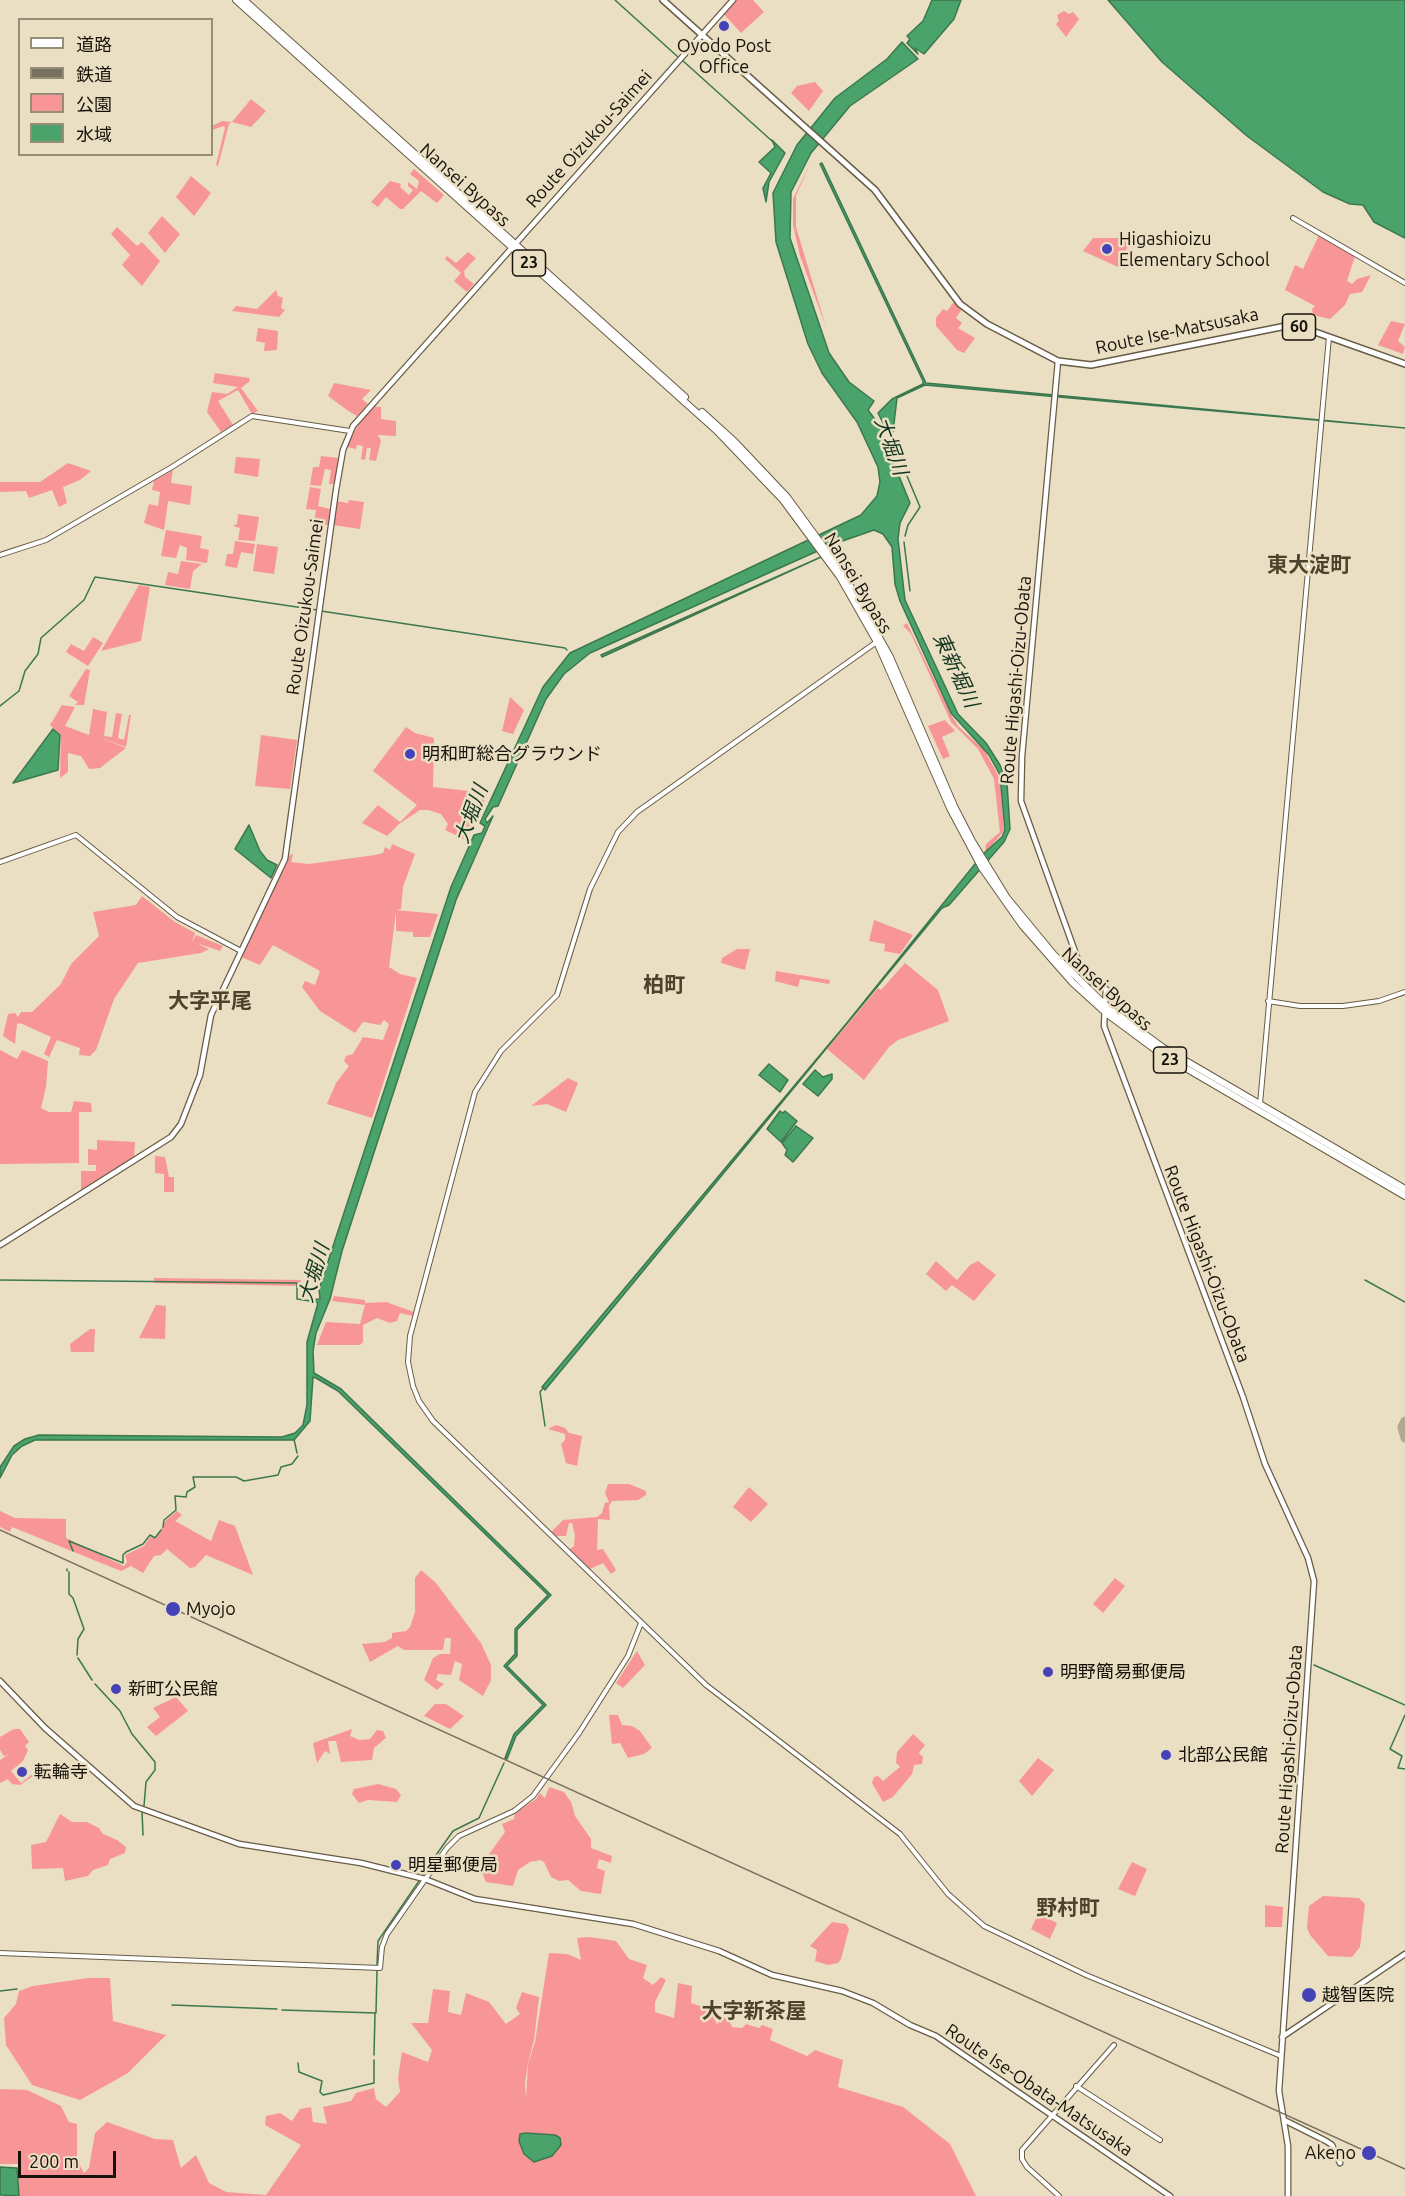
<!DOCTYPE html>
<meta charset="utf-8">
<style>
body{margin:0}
#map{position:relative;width:1405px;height:2196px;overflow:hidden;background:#eadec3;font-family:Ubuntu,"Noto Sans JP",sans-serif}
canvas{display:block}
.legend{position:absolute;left:18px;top:18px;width:195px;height:138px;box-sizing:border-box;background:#eadec3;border:2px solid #968d79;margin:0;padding:8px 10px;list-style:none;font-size:18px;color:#17130a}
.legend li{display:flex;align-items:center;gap:12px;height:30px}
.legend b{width:30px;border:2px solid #968d79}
.scale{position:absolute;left:18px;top:2151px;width:98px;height:27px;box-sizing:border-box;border:3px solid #17130a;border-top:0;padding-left:8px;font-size:18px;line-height:21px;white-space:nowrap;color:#17130a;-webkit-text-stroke:4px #eadec3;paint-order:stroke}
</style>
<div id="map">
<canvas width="1405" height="2196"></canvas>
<ul class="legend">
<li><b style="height:8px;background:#fff"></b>道路</li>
<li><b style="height:8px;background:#797160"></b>鉄道</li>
<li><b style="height:16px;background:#f89697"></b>公園</li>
<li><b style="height:16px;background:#4aa36b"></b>水域</li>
</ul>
<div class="scale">200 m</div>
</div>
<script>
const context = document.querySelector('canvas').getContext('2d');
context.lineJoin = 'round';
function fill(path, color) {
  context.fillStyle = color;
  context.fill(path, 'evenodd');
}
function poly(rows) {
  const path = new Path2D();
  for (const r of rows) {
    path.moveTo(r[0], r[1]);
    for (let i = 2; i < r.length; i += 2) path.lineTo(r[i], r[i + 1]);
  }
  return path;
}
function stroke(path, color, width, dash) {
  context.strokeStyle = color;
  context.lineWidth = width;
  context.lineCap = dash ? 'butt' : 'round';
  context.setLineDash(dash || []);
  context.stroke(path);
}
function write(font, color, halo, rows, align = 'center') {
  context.font = font + ' Ubuntu,"Noto Sans JP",sans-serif';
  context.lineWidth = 5;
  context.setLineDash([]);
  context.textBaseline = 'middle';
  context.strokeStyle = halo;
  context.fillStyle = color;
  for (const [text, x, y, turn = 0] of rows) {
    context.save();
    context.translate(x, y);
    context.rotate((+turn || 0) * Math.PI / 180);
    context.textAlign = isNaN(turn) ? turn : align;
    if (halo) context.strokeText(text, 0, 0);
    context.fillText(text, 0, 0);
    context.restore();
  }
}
fill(poly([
 [734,0,753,0,764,12,741,33,723,13],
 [1064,11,1069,14,1073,12,1079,19,1066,37,1056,24,1059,21,1057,15],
 [815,82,823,91,809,111,791,93,797,86],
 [251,99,266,111,251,127,232,122,229,124,218,166,216,165,225,128,224,126,212,130,212,126,222,121,232,122],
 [810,164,796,196,796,227,826,327,800,256,793,225,793,199],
 [414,169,444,195,437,203,421,191,403,209,400,209,386,197,378,207,371,202,390,181,401,184,400,187,409,195,413,190,408,186,408,182,417,189,419,181,410,174],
 [191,176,211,193,194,216,176,197],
 [162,216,180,234,165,253,148,233],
 [117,227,137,246,142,242,160,261,142,286,122,265,130,255,111,234],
 [1319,235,1355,256,1347,281,1352,284,1357,279,1371,275,1362,292,1350,294,1345,305,1330,319,1313,315,1312,309,1315,306,1285,290,1295,265,1303,269],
 [1093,238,1125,238,1129,244,1118,267,1083,251],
 [468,252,476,258,464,271,465,277,474,284,467,292,454,281,461,273,445,259,447,256,456,263],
 [276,290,278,296,283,298,281,308,285,310,279,317,232,311,236,306,257,309],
 [954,302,962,309,956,318,962,323,958,328,975,338,964,353,957,350,936,326,936,318,943,309,947,311],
 [1391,321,1405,324,1398,341,1405,347,1403,354,1378,345],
 [258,328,278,331,277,350,264,351,265,343,256,341],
 [215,373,249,378,250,381,241,388,258,411,252,414,238,390,218,401,233,425,221,432,207,412,212,392,227,394,238,387,213,383],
 [334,383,371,390,362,399,368,404,357,416,347,410,328,396],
 [372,406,381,407,381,419,396,421,396,436,378,435,381,441,376,461,369,460,371,448,367,448,365,460,361,459,363,446,357,445,356,449,347,447,359,423],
 [321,456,339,458,334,484,329,484,331,470,325,469,321,486,310,485,313,467,319,467],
 [236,457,260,459,258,477,234,473],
 [68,463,91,471,80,480,63,487,67,503,59,507,52,490,29,498,26,491,0,492,0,482,40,482],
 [173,470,171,483,192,486,190,505,168,501,164,530,144,523,149,504,158,506,160,492,152,490,154,481],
 [310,487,321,489,318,506,330,509,328,525,314,523,316,510,306,509],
 [349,500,364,502,360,529,333,525,336,501,348,503],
 [238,514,259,517,255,541,238,540,240,528,233,526,237,524],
 [166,530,202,536,200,548,209,550,207,563,186,560,187,548,180,545,176,558,161,556],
 [235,541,255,544,253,554,241,552,237,568,225,566,227,554,233,554],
 [257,544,278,547,274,574,253,571],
 [181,561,202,564,193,571,190,589,165,585,168,572,178,574],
 [139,585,150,587,141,641,101,651],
 [907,623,951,714,958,726,985,751,1000,779,1004,831,988,850,985,850,986,844,1000,832,994,779,978,749,951,722,911,634,903,626],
 [93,637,103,643,88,666,66,652,71,644,84,651],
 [86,669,90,670,84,705,75,705,78,702,69,696],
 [510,697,524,710,513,734,502,731],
 [62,705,75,707,65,726,89,735,93,709,107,712,104,736,112,737,116,713,122,714,118,738,124,740,129,715,131,715,126,747,98,737,126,748,100,768,89,769,81,756,68,753,68,772,60,778,61,735,50,725],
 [945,720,955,731,942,737,950,756,943,759,928,726],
 [406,727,415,733,434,738,433,787,488,793,466,840,445,830,448,824,441,814,428,810,420,810,399,824,387,836,362,823,378,805,400,822,417,805,373,771],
 [261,735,297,740,290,789,255,786],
 [392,844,415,854,403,887,401,909,396,910,438,914,430,937,413,937,413,932,396,931,396,912,389,967,400,974,417,978,372,1118,327,1104,336,1083,349,1066,344,1061,346,1056,353,1054,363,1037,383,1040,389,1024,384,1020,380,1025,363,1022,355,1033,320,1011,302,987,305,981,315,985,320,971,273,945,260,965,241,957,290,855,293,854,291,862,309,864,375,855,383,853,385,847,390,850],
 [142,896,175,922,195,933,192,942,196,935,223,946,220,951,196,943,209,949,201,953,138,963,114,999,96,1050,90,1056,79,1055,80,1048,57,1040,49,1057,44,1054,51,1037,20,1023,17,1024,15,1044,3,1036,8,1014,15,1013,18,1017,21,1012,32,1012,61,984,71,964,99,936,93,912,136,905],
 [874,920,913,935,900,954,884,951,885,944,869,941],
 [737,949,750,949,745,970,721,963,722,958],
 [905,963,938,990,949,1021,898,1040,889,1047,864,1080,827,1049,878,988,881,990],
 [776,971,830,980,829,984,800,979,798,987,775,981],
 [0,1050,17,1059,22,1050,48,1061,46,1087,41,1108,49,1112,71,1112,74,1101,91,1103,92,1112,79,1112,79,1163,0,1164],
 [568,1078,578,1083,566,1112,547,1104,531,1106],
 [97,1140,135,1142,134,1158,81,1192,81,1171,96,1171,96,1165,88,1165,88,1149,97,1150],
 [155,1156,165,1157,169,1177,174,1177,174,1192,164,1192,164,1174,155,1173],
 [936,1261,957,1280,970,1265,978,1261,996,1275,974,1301,952,1285,946,1291,926,1274],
 [154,1279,154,1278,301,1280,300,1286,154,1283],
 [334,1296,365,1300,365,1303,386,1302,414,1312,413,1316,400,1313,397,1321,390,1323,377,1318,363,1325,363,1342,360,1345,317,1345,326,1322,360,1324,365,1305,332,1301],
 [156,1305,166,1306,165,1339,139,1338],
 [90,1329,95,1329,94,1352,71,1352,70,1344],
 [556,1425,565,1428,569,1433,582,1436,577,1466,566,1463,561,1444,565,1440,565,1434,548,1429],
 [608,1484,629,1484,646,1491,646,1495,638,1500,612,1501,609,1506,610,1520,598,1519,597,1550,603,1549,616,1570,611,1574,603,1563,590,1569,569,1550,574,1546,575,1535,572,1523,569,1523,566,1536,555,1536,551,1532,563,1520,597,1517,602,1513,605,1503,609,1502,605,1493],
 [749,1487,768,1504,751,1522,733,1507],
 [0,1511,15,1518,66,1519,66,1538,124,1566,127,1562,125,1555,144,1546,150,1537,156,1539,166,1520,177,1511,182,1515,175,1521,211,1541,219,1520,235,1526,253,1575,206,1555,195,1567,190,1568,167,1549,161,1555,154,1556,143,1573,131,1566,121,1571,12,1527,10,1532,0,1527],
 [421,1570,436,1583,481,1643,491,1665,491,1680,483,1696,459,1680,462,1664,455,1661,451,1675,438,1674,436,1680,444,1684,437,1690,424,1680,433,1658,440,1654,450,1654,451,1638,445,1638,443,1650,404,1650,398,1646,370,1662,362,1644,385,1642,392,1638,392,1633,406,1631,410,1627,415,1612,415,1578],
 [1115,1578,1125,1586,1103,1613,1093,1604],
 [637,1651,645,1665,623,1688,616,1683],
 [176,1697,188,1711,156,1736,147,1727,160,1717,153,1708],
 [435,1704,446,1704,464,1716,450,1729,424,1716],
 [609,1715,618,1715,622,1725,632,1726,640,1731,652,1748,644,1754,628,1758,620,1743,612,1744],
 [14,1729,20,1729,29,1742,25,1746,28,1750,23,1761,11,1771,21,1783,38,1770,39,1772,20,1785,12,1784,8,1779,0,1783,0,1760,9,1754,4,1756,0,1750,0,1737],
 [352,1729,350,1736,359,1740,370,1739,377,1730,383,1731,386,1738,374,1748,372,1760,341,1762,336,1741,328,1741,330,1754,325,1751,317,1763,313,1743],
 [913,1734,925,1745,919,1753,923,1757,922,1764,914,1765,912,1774,893,1797,883,1802,872,1783,874,1777,878,1776,883,1781,900,1767,896,1763,897,1752],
 [1038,1758,1054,1770,1032,1796,1019,1781],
 [378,1784,396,1789,401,1795,397,1802,368,1800,359,1803,352,1794,354,1789],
 [549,1787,564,1792,571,1802,575,1816,591,1839,591,1848,612,1856,611,1863,599,1859,597,1868,605,1871,601,1894,581,1891,568,1880,559,1881,551,1877,544,1862,541,1860,530,1862,518,1870,513,1886,486,1882,481,1870,482,1864,505,1832,502,1824,514,1819,515,1813,536,1799,540,1793,545,1798],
 [60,1814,72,1822,87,1822,99,1828,103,1834,117,1840,126,1847,125,1853,110,1859,108,1865,93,1870,88,1876,65,1881,63,1868,32,1869,31,1845,46,1842],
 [1132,1862,1147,1869,1135,1896,1118,1889],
 [1323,1896,1359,1898,1365,1904,1360,1947,1352,1957,1328,1956,1310,1935,1307,1928,1309,1906],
 [1265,1905,1283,1907,1282,1927,1265,1927],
 [1038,1914,1057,1923,1050,1939,1031,1929],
 [832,1922,846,1924,849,1929,841,1959,838,1963,828,1965,815,1961,817,1950,810,1946],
 [590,1937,616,1941,629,1959,647,1965,643,1978,653,1985,661,1977,666,1980,655,2002,655,2012,674,2018,678,1983,692,1986,691,2003,709,2009,717,2024,723,2018,728,2017,732,2027,742,2028,746,2024,759,2028,762,2025,773,2029,770,2040,807,2056,815,2050,843,2060,838,2087,903,2107,931,2129,950,2144,976,2196,19,2196,18,2164,0,2164,0,2089,27,2090,61,2106,69,2122,77,2124,77,2160,84,2173,89,2168,95,2133,107,2122,155,2139,173,2140,181,2168,196,2155,209,2183,226,2192,266,2195,301,2145,265,2125,266,2116,280,2113,292,2121,300,2109,311,2107,313,2122,327,2124,323,2107,351,2101,356,2093,374,2088,376,2099,386,2107,400,2092,398,2078,402,2052,428,2062,432,2050,411,2023,428,2023,433,1989,450,1991,448,2012,461,2015,466,1993,489,2002,506,2024,520,2014,516,2008,522,1992,539,1997,534,2040,528,2063,525,2084,526,2099,528,2064,535,2042,549,1953,567,1954,581,1960,577,1938],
 [88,1978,110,1978,113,2021,166,2035,128,2073,80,2100,32,2085,6,2045,4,2018,16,2004,19,1991,33,1986]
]), '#f89697');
const water = poly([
 [932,0,961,0,954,19,924,54,915,48,918,54,907,43,910,39,907,36,923,21,932,0],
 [1108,0,1405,0,1405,238,1374,222,1363,205,1350,204,1323,192,1247,136,1162,62,1108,0],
 [902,42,918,59,850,106,811,153,791,192,790,238,829,353,849,382,874,401,868,410,877,422,910,503,900,523,898,539,905,600,958,714,986,743,1000,765,1007,783,1010,829,1004,842,949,905,942,908,545,1390,542,1387,846,1024,983,854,1002,837,1005,830,1000,775,989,755,951,713,900,601,895,584,892,547,883,534,874,530,831,545,590,653,564,674,546,699,498,806,493,807,485,819,487,823,493,816,456,900,342,1251,330,1299,316,1333,313,1351,314,1373,341,1389,551,1595,517,1630,517,1656,507,1666,546,1705,516,1736,507,1759,505,1758,514,1734,543,1705,504,1666,515,1654,515,1629,548,1595,338,1391,316,1378,313,1377,310,1421,294,1440,35,1440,22,1446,12,1455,0,1478,0,1467,14,1446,25,1439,39,1435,282,1437,295,1433,303,1425,307,1405,307,1342,318,1303,309,1300,320,1299,319,1289,451,887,474,835,482,833,485,826,480,823,543,687,570,653,861,515,877,496,880,482,878,467,857,422,822,373,808,344,776,242,773,193,797,145,835,98,887,59,902,42],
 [772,140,785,153,769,182,766,202,763,188,771,173,759,162,775,147,772,140],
 [822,163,926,383,1405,428,925,385,897,398,893,432,888,433,878,413,892,399,923,384,923,381,820,164,822,163],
 [821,557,602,657,601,655,821,557],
 [53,729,60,735,58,770,13,783,53,729],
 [249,825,260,851,267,860,277,865,271,878,235,849,249,825],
 [769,1064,788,1080,780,1092,759,1075,769,1064],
 [815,1070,823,1077,832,1074,832,1079,818,1096,803,1084,815,1070],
 [780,1111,783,1113,785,1111,797,1121,781,1142,767,1129,780,1111],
 [796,1126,813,1138,793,1162,785,1155,787,1150,782,1143,796,1126],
 [526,2133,555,2135,560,2138,561,2145,552,2156,534,2162,524,2154,519,2141,520,2134,526,2133],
 [0,2167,17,2168,19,2196,0,2195,0,2167]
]);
fill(water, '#4aa36b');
stroke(water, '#3b784e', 1.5);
stroke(poly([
 [615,0,678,57],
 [682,60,772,141],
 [889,433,920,507,908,525,905,536],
 [904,542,910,591],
 [321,611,565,648,567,650],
 [0,706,19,691,25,671,38,654,41,638,84,600,95,577,317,610],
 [0,1280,297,1283,297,1299,310,1301],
 [1365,1280,1405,1302],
 [544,1387,540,1392,545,1426],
 [294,1439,297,1453],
 [163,1527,164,1520,176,1510,175,1496,186,1497,187,1492,195,1487,193,1477,236,1477,244,1481,278,1475,281,1467,292,1464,298,1456],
 [73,1551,69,1541,123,1563,123,1555,126,1552,143,1544,150,1535,155,1538,161,1530],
 [67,1569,67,1571],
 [69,1572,69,1594,73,1598,84,1629,78,1639,77,1655],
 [78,1658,92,1680],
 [1314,1665,1405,1705],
 [95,1684,120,1711,132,1734,155,1762,155,1770,146,1782,144,1806],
 [1405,1715,1390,1749,1402,1756,1398,1768,1405,1769],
 [505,1759,506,1759],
 [142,1811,143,1835],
 [422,1875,453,1831,479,1818,504,1763],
 [377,1964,378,1941,419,1881],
 [0,1991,17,1989],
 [172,2005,277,2009],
 [282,2010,376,2013,377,1970],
 [374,2055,375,2014],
 [298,2063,299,2072,322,2081,320,2092,323,2095,374,2083,374,2060]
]), '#3b784e', 1.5);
stroke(poly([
 [1405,1421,1402,1427,1405,1438]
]), '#b2a892', 9);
const tertiary = poly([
 [1293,218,1405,283],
 [0,555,46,540,172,467,252,416,350,431],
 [878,641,637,812,618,832,590,889,557,995,501,1051,475,1092,410,1336,408,1362,413,1386,419,1401,433,1421,706,1685,900,1834,948,1894,984,1926,1086,1975,1281,2056],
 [0,862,76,835,177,917,241,951],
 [1268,1001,1300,1006,1343,1006,1379,1001,1405,992],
 [1260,1104,1329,337],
 [0,1953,380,1968,382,1947,387,1934,447,1848,459,1836,514,1811,533,1796,579,1733,628,1656,641,1623],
 [1076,2086,1160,2140],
 [1059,2196,1027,2167,1022,2159,1022,2150,1114,2045]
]);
const secondary = poly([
 [1058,361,1022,756,1021,801,1083,974,1089,981,1106,989,1104,1026,1243,1397,1265,1464,1308,1558,1314,1581,1279,2091,1288,2146,1288,2196],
 [0,1245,171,1137,181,1124,200,1075,211,1015,285,859,336,490,343,450,353,426,733,0],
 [0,1681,45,1728,134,1806,239,1844,361,1863,425,1879,475,1899,633,1924,719,1951,772,1975,842,1991,873,2003,910,2025,936,2036,1170,2196],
 [1282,2037,1405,1954],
 [1284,2120,1326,2141,1332,2145,1340,2163]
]);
const primary = poly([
 [663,0,875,190,960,304,987,324,1058,361,1091,365,1286,326,1301,327,1405,364]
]);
const trunk = poly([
 [236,0,716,430,783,500,840,577,877,642,950,808,982,868,1022,925,1073,983,1106,1013,1160,1053,1405,1196],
 [244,0,685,397],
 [702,412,735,442,787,497,844,575,890,657,954,806,972,841,1007,898,1054,955,1106,1006,1162,1047,1405,1189]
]);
stroke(tertiary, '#675c45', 6);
stroke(secondary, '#675c45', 7);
stroke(primary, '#675c45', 8);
stroke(trunk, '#675c45', 8);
stroke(tertiary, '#fff', 4);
stroke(secondary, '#fff', 4.5);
stroke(primary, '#fff', 5);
stroke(trunk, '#fff', 6);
stroke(poly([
 [0,1530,1405,2169]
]), '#797160', 1.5);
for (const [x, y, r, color] of [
 [724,26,6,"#4542b8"],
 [1107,249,6,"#4542b8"],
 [410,754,6,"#4542b8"],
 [173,1609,8,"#4542b8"],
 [1048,1672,6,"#4542b8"],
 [116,1689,6,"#4542b8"],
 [1166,1755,6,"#4542b8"],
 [22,1772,6,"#4542b8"],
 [396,1865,6,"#4542b8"],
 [1309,1995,8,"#4542b8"],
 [1369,2153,8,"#4542b8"]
]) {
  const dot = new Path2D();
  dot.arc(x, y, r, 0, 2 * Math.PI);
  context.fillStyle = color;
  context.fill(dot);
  stroke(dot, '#eadec3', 2);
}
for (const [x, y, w] of [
 [529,263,33],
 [1299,327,33],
 [1170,1060,33]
]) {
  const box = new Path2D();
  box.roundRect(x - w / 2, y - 13, w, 26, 4.5);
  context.fillStyle = '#eadec3';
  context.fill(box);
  stroke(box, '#17130a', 1.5);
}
write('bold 16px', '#17130a', null, [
 ["23",529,263],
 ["60",1299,327],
 ["23",1170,1060]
]);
write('18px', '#17130a', '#eadec3', [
 ["Oyodo Post",724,46,"center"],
 ["Office",724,67,"center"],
 ["Higashioizu",1119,239],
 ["Elementary School",1119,260],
 ["明和町総合グラウンド",422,754],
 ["Myojo",186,1609],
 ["明野簡易郵便局",1060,1672],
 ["新町公民館",128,1689],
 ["北部公民館",1178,1755],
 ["転輪寺",34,1772],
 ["明星郵便局",408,1865],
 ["越智医院",1322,1995],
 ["Akeno",1356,2153,"right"]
], 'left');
write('18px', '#17130a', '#eadec3', [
 ["Route Oizukou-Saimei",589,139,-48],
 ["Nansei Bypass",465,185,42],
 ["Route Ise-Matsusaka",1177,331,-12],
 ["Nansei Bypass",858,583,59],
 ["Route Oizukou-Saimei",305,607,-82],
 ["Route Higashi-Oizu-Obata",1016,680,-85],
 ["Nansei Bypass",1107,989,42],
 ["Route Higashi-Oizu-Obata",1207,1264,69],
 ["Route Higashi-Oizu-Obata",1289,1749,-86],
 ["Route Ise-Obata-Matsusaka",1039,2090,34]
]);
write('italic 20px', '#10361f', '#eadec3', [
 ["大堀川",891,446,70],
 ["東新堀川",956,670,65],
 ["大堀川",471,814,-70],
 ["大堀川",314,1273,-73]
]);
write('bold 21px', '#4d432c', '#eadec3', [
 ["東大淀町",1309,565],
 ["柏町",664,985],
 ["大字平尾",210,1001],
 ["野村町",1068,1908],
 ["大字新茶屋",754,2011]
]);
</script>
